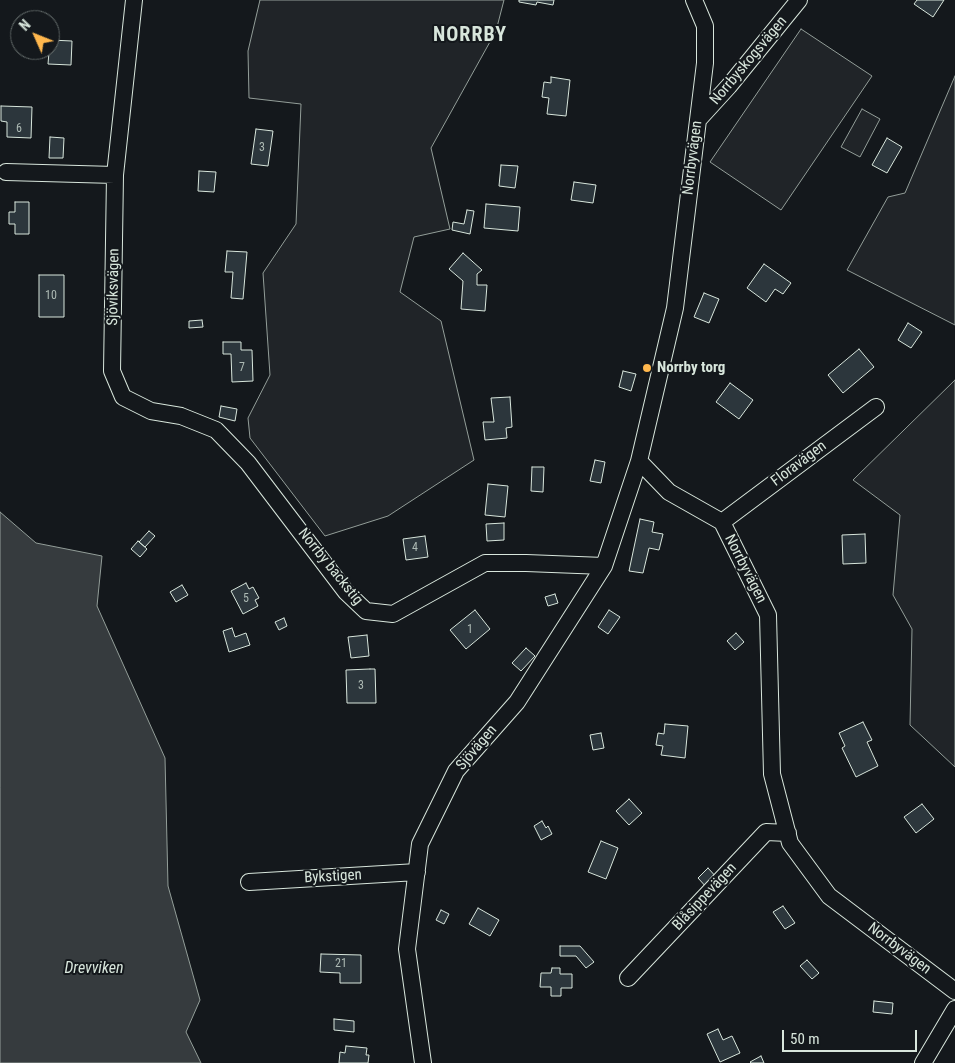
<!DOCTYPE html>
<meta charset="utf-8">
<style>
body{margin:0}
#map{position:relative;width:955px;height:1063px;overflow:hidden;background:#14181c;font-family:"Roboto Condensed",sans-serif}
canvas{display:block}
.north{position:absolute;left:10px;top:10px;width:50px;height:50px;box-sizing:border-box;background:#14181c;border:1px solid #626a69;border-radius:50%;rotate:314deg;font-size:14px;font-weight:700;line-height:20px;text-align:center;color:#d8e6dc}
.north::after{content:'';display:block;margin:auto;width:18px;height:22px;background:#ffb74d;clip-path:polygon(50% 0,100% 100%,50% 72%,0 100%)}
.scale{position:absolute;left:782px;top:1030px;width:135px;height:22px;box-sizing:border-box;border:2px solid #d8e6dc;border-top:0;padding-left:6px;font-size:15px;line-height:18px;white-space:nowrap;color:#d8e6dc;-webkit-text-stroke:4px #14181c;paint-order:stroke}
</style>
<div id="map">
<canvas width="955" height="1063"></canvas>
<div class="north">N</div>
<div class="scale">50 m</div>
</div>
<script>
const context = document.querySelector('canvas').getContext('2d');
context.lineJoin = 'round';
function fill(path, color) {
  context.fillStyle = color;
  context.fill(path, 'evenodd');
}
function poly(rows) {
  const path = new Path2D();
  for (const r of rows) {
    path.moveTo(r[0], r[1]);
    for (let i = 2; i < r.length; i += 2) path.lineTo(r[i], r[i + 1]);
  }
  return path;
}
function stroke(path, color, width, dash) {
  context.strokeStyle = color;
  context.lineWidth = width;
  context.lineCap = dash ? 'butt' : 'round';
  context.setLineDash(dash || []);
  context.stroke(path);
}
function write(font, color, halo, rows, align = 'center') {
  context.font = font + ' "Roboto Condensed",sans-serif';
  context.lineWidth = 4;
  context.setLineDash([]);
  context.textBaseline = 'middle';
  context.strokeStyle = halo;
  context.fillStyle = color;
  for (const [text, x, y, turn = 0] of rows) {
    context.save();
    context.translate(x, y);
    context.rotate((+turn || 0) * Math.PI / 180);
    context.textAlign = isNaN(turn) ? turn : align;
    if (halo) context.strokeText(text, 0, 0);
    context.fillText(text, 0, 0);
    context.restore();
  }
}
const green = poly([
 [260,0,504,0,496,31,431,148,450,229,414,237,400,292,441,321,474,460,388,516,325,536,250,438,248,418,270,375,263,273,296,224,301,104,249,98,248,51,260,0],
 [801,29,872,76,781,210,710,162,801,29],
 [955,76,955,325,847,270,888,197,905,193,955,76],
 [862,109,880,119,860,157,841,147,862,109],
 [955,380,955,767,910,725,912,629,893,595,900,515,853,480,955,380]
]);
fill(green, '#202428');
stroke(green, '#939e99', 1);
const water = poly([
 [0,512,36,543,102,556,97,606,165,758,168,886,200,1000,186,1032,201,1063,0,1063,0,512]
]);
fill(water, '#363b3e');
stroke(water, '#939e99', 1);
const building = poly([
 [519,0,554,0,553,5,537,2,536,5,519,2,519,0],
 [917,0,944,0,933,17,914,4,917,0],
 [50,40,72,41,71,65,48,64,50,40],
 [551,77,570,80,566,116,547,114,549,98,542,97,544,82,551,83,551,77],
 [1,106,32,107,31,138,7,137,7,122,1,121,1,106],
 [256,129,273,131,268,166,251,164,256,129],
 [50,137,64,138,63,158,49,158,50,137],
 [887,138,902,147,887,173,872,165,887,138],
 [501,165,518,166,515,188,499,186,501,165],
 [199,171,216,172,214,192,198,191,199,171],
 [574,182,596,185,593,203,571,200,574,182],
 [15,202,29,202,29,234,15,234,15,224,9,224,9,212,15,212,15,202],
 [486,204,520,207,518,231,484,228,486,204],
 [467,210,474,211,470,234,452,230,453,222,464,224,467,210],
 [227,251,247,252,243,299,231,298,233,272,225,272,227,251],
 [463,253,482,270,477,274,477,285,487,285,485,311,461,309,463,281,449,269,463,253],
 [764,264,791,283,783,294,775,289,766,302,747,288,764,264],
 [39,275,64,275,64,317,39,317,39,275],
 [704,293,719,299,709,323,694,317,704,293],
 [202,320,203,327,189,328,189,321,202,320],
 [908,323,922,332,911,348,898,340,908,323],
 [223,342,241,342,241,350,252,350,253,381,232,382,231,354,223,354,223,342],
 [859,349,874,367,843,393,828,375,859,349],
 [623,371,636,374,631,391,619,387,623,371],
 [730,383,753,400,739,419,716,402,730,383],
 [510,397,512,427,506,428,507,438,485,440,483,422,494,422,491,398,510,397],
 [221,406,237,409,235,421,219,417,221,406],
 [595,460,605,462,601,483,590,481,595,460],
 [532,467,544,467,543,492,531,491,532,467],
 [488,484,508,486,505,517,485,515,488,484],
 [640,519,654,522,652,532,663,534,659,550,649,548,643,573,629,571,640,519],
 [504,523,504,540,487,541,486,524,504,523],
 [149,531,155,536,145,547,139,542,149,531],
 [865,534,866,563,843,564,842,535,865,534],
 [425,536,428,557,406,560,403,539,425,536],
 [138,541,147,549,140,557,131,549,138,541],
 [246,583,249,589,253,587,259,598,255,600,258,606,243,614,231,591,246,583],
 [182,585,188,595,176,602,170,592,182,585],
 [555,594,558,603,548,606,545,597,555,594],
 [475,610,490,629,466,649,450,630,475,610],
 [609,610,620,617,608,634,598,627,609,610],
 [284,618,287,626,279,630,275,622,284,618],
 [232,628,235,637,246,633,250,645,229,652,223,631,232,628],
 [736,633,744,642,735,650,727,641,736,633],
 [367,635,369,656,351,658,348,637,367,635],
 [526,648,535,656,521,671,512,663,526,648],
 [370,669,375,669,376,703,347,703,346,670,370,669],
 [863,722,872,740,867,742,878,766,856,777,842,748,845,746,839,733,863,722],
 [665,724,688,726,685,758,661,755,663,746,656,745,658,733,664,734,665,724],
 [601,733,604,748,593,750,590,735,601,733],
 [629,799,642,813,629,825,616,811,629,799],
 [922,804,934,819,916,833,904,817,922,804],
 [542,821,546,828,548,826,552,834,541,840,534,826,542,821],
 [601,841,618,848,606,879,588,872,601,841],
 [708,868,718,879,708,889,698,878,708,868],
 [783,906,795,923,785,929,773,912,783,906],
 [478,908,499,920,490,936,469,924,478,908],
 [441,910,449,914,444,924,436,920,441,910],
 [560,946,580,946,594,962,586,968,576,956,560,956,560,946],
 [321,954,361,955,361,983,340,983,340,973,320,972,321,954],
 [807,960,819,973,812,979,800,966,807,960],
 [552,968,560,968,560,974,572,974,572,988,561,988,561,996,551,996,551,987,540,987,541,973,551,973,552,968],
 [874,1001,893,1003,892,1014,873,1012,874,1001],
 [334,1019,354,1021,354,1032,334,1030,334,1019],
 [718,1029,723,1040,732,1036,740,1053,720,1062,707,1034,718,1029],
 [346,1046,367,1048,366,1055,369,1055,368,1063,339,1063,340,1052,345,1053,346,1046],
 [761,1056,764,1063,751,1063,750,1062,761,1056]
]);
fill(building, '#2c363c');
stroke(building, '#d8e6dc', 1);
const street = poly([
 [134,0,115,175,112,371,123,397,151,411,181,416,216,430,248,463,346,592,366,611,393,614,485,563,526,563,604,566],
 [694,0,705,26,705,63,698,120,675,308,639,461,669,492,722,522,768,615,772,774,790,843,829,896,955,991],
 [698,120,729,86,799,0],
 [6,172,115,175],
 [722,522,876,407],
 [249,882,417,872],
 [628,978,766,832,788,833],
 [423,1063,407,949,420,844,456,771,517,702,604,566,639,461],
 [923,1063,955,1009]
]);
stroke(street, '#d8e6dc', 18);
stroke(street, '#14181c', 16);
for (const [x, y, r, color] of [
 [647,368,5,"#ffb74d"]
]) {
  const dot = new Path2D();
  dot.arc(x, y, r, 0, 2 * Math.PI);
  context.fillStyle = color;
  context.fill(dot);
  stroke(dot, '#14181c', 2);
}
write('12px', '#adbab4', null, [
 ["6",19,129],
 ["3",262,148],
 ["10",51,296],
 ["7",242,368],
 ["4",415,548],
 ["5",246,599],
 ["1",470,630],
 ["3",361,686],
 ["21",341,964]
]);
write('15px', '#d8e6dc', '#14181c', [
 ["Norrbyskogsvägen",749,61,-50],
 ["Norrbyvägen",693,158,-83],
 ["Sjöviksvägen",114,287,-89],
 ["Floravägen",799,464,-37],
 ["Norrby backstig",330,567,51],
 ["Norrbyvägen",745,569,63],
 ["Sjövägen",477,748,-50],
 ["Bykstigen",333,877,-3],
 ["Blåsippevägen",705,897,-47],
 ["Norrbyvägen",899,949,37]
]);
write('bold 15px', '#d8e6dc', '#14181c', [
 ["Norrby torg",657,368]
], 'left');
write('italic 16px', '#d8e6dc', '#14181c', [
 ["Drevviken",94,969]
]);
context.letterSpacing = '1px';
write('bold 20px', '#d8e6dc', '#14181c', [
 ["NORRBY",470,36]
]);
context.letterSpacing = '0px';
</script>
